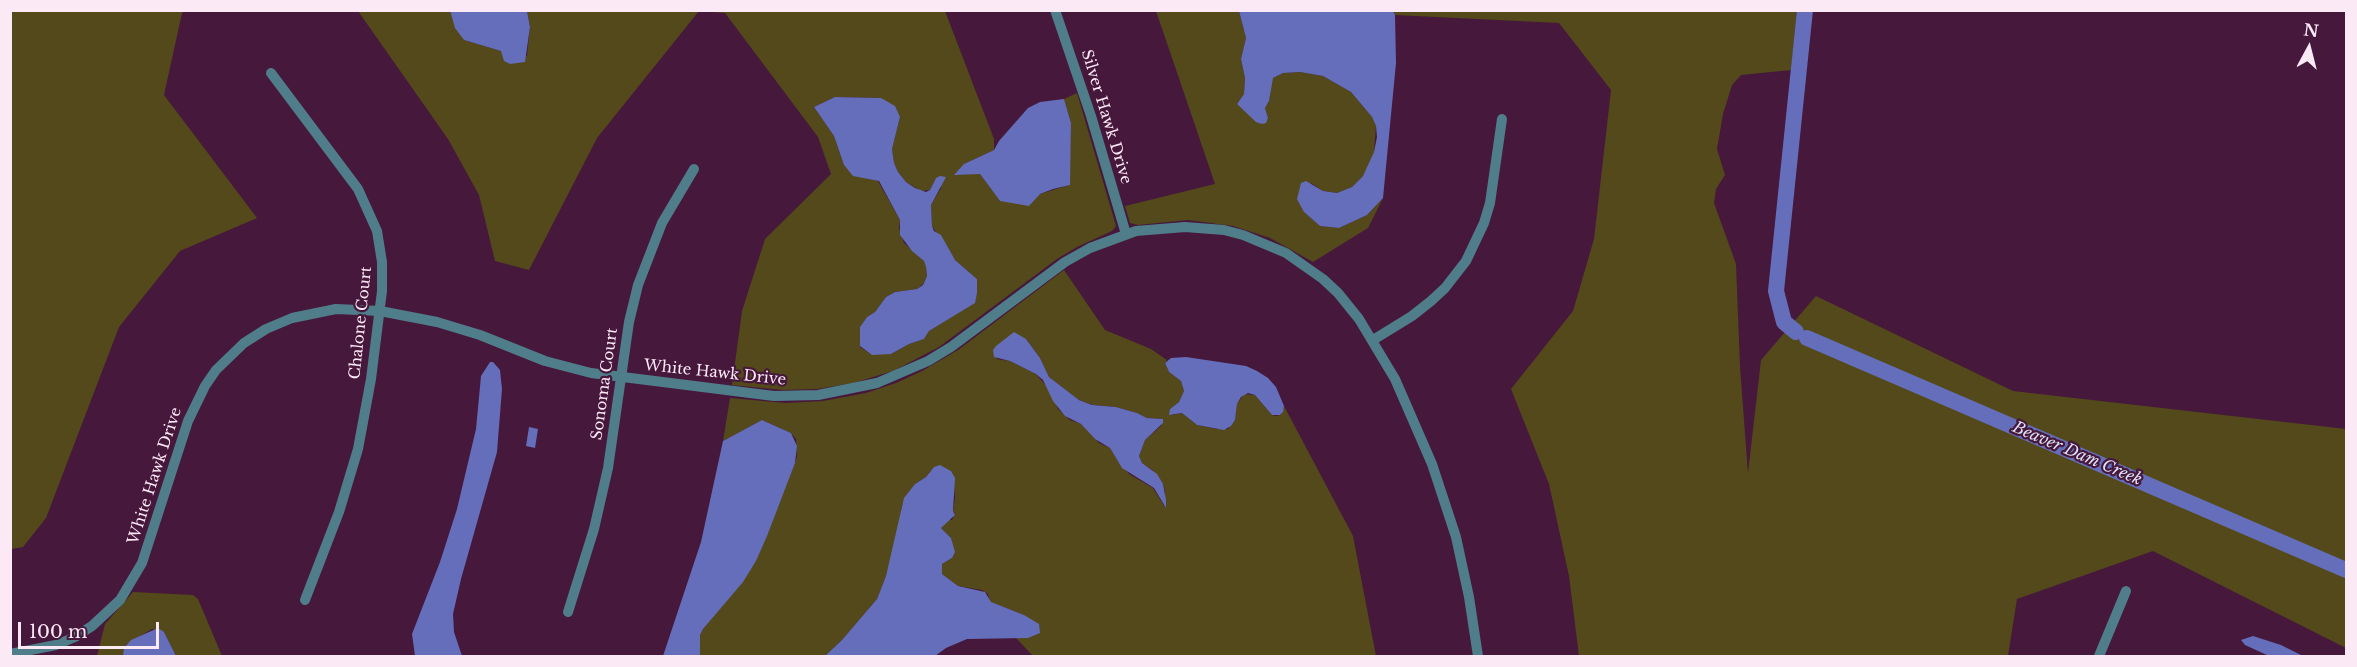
<!DOCTYPE html>
<style>
body{margin:0}
#map{position:relative;width:2357px;height:667px;overflow:hidden;background:#46183c;font-family:"Libre Baskerville",serif}
canvas{display:block}
.frame{position:absolute;inset:0;border:12px solid #fce9f6;pointer-events:none}
.north{position:absolute;left:2279px;top:18px;width:60px;height:60px;-webkit-text-stroke:4px #46183c;paint-order:stroke;rotate:7deg;font-size:16px;font-weight:700;line-height:24px;text-align:center;color:#fce9f6}
.north::after{content:'';display:block;margin:auto;width:21px;height:27px;background:#fce9f6;clip-path:polygon(50% 0,100% 100%,50% 72%,0 100%)}
.scale{position:absolute;left:18px;top:622px;width:141px;height:27px;box-sizing:border-box;border:3px solid #fce9f6;border-top:0;padding-left:8px;font-size:18px;line-height:21px;white-space:nowrap;color:#fce9f6;-webkit-text-stroke:4px #46183c;paint-order:stroke}
</style>
<div id="map">
<canvas width="2357" height="667"></canvas>
<div class="frame"></div>
<div class="north">N</div>
<div class="scale">100 m</div>
</div>
<script>
const context = document.querySelector('canvas').getContext('2d');
context.lineJoin = 'round';
function fill(path, color) {
  context.fillStyle = color;
  context.fill(path, 'evenodd');
}
function poly(rows) {
  const path = new Path2D();
  for (const r of rows) {
    path.moveTo(r[0], r[1]);
    for (let i = 2; i < r.length; i += 2) path.lineTo(r[i], r[i + 1]);
  }
  return path;
}
function stroke(path, color, width, dash) {
  context.strokeStyle = color;
  context.lineWidth = width;
  context.lineCap = dash ? 'butt' : 'round';
  context.setLineDash(dash || []);
  context.stroke(path);
}
function write(font, color, halo, rows, align = 'center') {
  context.font = font + ' "Libre Baskerville",serif';
  context.lineWidth = 4.5;
  context.setLineDash([]);
  context.textBaseline = 'middle';
  context.strokeStyle = halo;
  context.fillStyle = color;
  for (const [text, x, y, turn = 0] of rows) {
    context.save();
    context.translate(x, y);
    context.rotate((+turn || 0) * Math.PI / 180);
    context.textAlign = isNaN(turn) ? turn : align;
    if (halo) context.strokeText(text, 0, 0);
    context.fillText(text, 0, 0);
    context.restore();
  }
}
fill(poly([
 [11,10,186,11,182,13,164,95,257,218,180,251,119,327,46,518,23,547,11,549],
 [358,11,450,11,464,40,501,51,527,56,530,26,527,11,945,11,994,139,994,150,964,164,980,174,1000,201,1040,194,1069,185,1071,123,1064,99,1077,93,1116,226,1112,231,1077,247,1057,259,939,347,893,371,853,383,817,389,783,390,732,385,742,311,765,239,831,174,818,137,725,13,699,11,597,138,529,270,495,261,479,195,448,139],
 [835,97,881,98,900,117,892,149,894,163,898,172,906,182,921,191,930,190,936,178,941,188,931,205,932,226,955,260,977,279,977,293,974,303,929,331,924,339,909,344,891,354,869,353,860,347,860,327,867,317,875,312,886,297,895,292,917,289,923,284,927,276,926,267,924,261,904,243,899,228,900,220,878,181,844,165,834,136,814,107],
 [1156,11,1239,11,1246,38,1241,59,1245,78,1244,94,1237,104,1262,124,1268,118,1265,108,1269,101,1271,82,1273,78,1283,73,1300,72,1323,76,1351,92,1372,117,1376,126,1374,152,1370,164,1363,176,1352,187,1337,193,1323,191,1311,183,1304,212,1320,226,1339,228,1367,215,1383,198,1368,228,1313,262,1270,238,1233,226,1188,220,1138,225,1130,223,1125,206,1215,184],
 [1393,11,1797,11,1791,70,1741,75,1732,85,1723,114,1717,149,1725,175,1716,189,1714,203,1736,264,1740,367,1748,473,1761,360,1816,296,2013,391,2346,429,2346,648,2153,551,2017,599,2008,656,1579,656,1569,576,1549,484,1511,389,1573,311,1594,239,1611,90,1559,23,1395,15],
 [1064,270,1105,330,1151,349,1167,360,1165,363,1169,372,1181,381,1184,391,1179,402,1170,409,1172,415,1182,413,1197,425,1216,429,1228,429,1235,420,1237,404,1244,394,1255,395,1272,415,1276,416,1281,415,1284,406,1353,536,1376,656,1033,656,1016,638,1028,638,1024,615,990,602,988,594,982,590,958,586,942,574,942,564,952,558,951,538,941,528,948,520,952,520,955,513,953,512,955,498,954,486,934,467,926,477,915,484,902,505,898,532,886,576,877,599,842,640,825,656,700,656,700,635,703,629,756,561,797,457,796,439,791,433,762,420,723,441,730,398,786,403,823,401,866,393,896,383,922,371,958,350],
 [1026,339,1040,358,1049,377,1079,400,1093,405,1116,407,1137,413,1147,418,1163,419,1161,426,1145,440,1139,456,1142,463,1152,470,1163,484,1165,491,1165,507,1153,488,1129,474,1118,461,1110,448,1099,443,1081,424,1070,420,1058,409,1049,389,1036,374,1010,361,996,359],
 [133,592,193,595,198,599,222,656,176,656,164,632,152,629,127,644,123,656,97,656,105,624]
]), '#53491a');
fill(poly([
 [450,10,527,11,530,27,525,62,510,64,504,61,501,51,464,40,455,28],
 [1239,11,1393,11,1395,15,1396,63,1383,198,1367,215,1339,228,1320,226,1304,212,1297,199,1301,183,1306,181,1323,191,1337,193,1352,187,1363,176,1374,152,1377,137,1376,126,1372,117,1351,92,1323,76,1300,72,1283,73,1273,78,1269,101,1265,108,1268,118,1266,123,1262,124,1256,122,1237,104,1244,94,1245,78,1241,59,1246,38],
 [835,97,881,98,895,106,900,117,892,149,894,163,898,172,906,182,915,188,926,192,930,190,936,178,940,176,946,177,931,205,932,226,934,231,941,235,955,260,977,279,977,293,975,303,929,331,924,339,909,344,891,354,872,355,860,346,860,327,867,317,875,312,886,297,895,292,917,289,923,285,927,276,926,267,924,261,912,251,900,235,900,220,879,181,853,176,844,165,834,136,814,107],
 [1064,99,1071,123,1070,185,1053,189,1040,194,1029,206,1000,201,980,174,954,175,964,164,994,150,999,141,1028,108,1040,102],
 [1014,332,1026,339,1040,358,1049,377,1079,400,1092,405,1116,407,1137,413,1147,418,1163,419,1163,423,1145,440,1139,456,1142,463,1157,474,1163,484,1166,500,1166,508,1154,488,1122,468,1110,448,1095,439,1081,424,1065,416,1053,401,1043,380,1036,374,1010,361,994,357,993,350,996,346],
 [1186,357,1246,366,1257,371,1268,378,1276,387,1284,406,1283,412,1280,415,1272,415,1255,395,1248,393,1241,397,1237,404,1235,420,1231,426,1224,430,1197,425,1182,413,1169,415,1170,409,1179,402,1184,391,1181,381,1169,372,1165,363,1171,358],
 [490,362,493,362,500,370,502,389,497,452,461,579,453,614,454,632,462,656,415,656,412,634,440,562,457,509,476,429,481,376],
 [762,420,791,433,797,446,795,463,767,536,756,561,743,582,703,629,700,635,700,656,663,656,701,542,723,441],
 [529,427,538,429,535,448,526,446],
 [940,465,951,471,955,478,953,511,955,515,941,528,951,538,955,552,952,558,942,564,942,574,958,586,985,592,991,602,1024,615,1039,624,1040,633,1028,638,967,639,946,648,935,656,825,656,842,640,877,599,886,576,904,498,915,484,926,477,934,467],
 [158,628,164,632,176,656,123,656,124,648,131,640],
 [2253,636,2281,645,2303,656,2269,656,2245,645,2241,640]
]), '#656ebb');
stroke(poly([
 [1796,332,1784,322,1776,291,1805,10],
 [1807,338,2346,570]
]), '#656ebb', 16);
stroke(poly([
 [1055,10,1091,116,1126,234],
 [271,73,358,189,377,231,382,262,382,291,371,379,358,449,339,512,305,600],
 [1373,340,1412,316,1431,301,1445,288,1466,261,1484,223,1490,203,1502,119],
 [568,612,594,529,608,468,629,322,638,285,662,223,694,169],
 [10,654,56,645,75,637,92,626,120,600,142,563,188,421,205,386,216,370,244,343,266,329,292,318,336,309,380,311,437,322,480,335,545,361,591,373,774,396,818,395,877,383,928,361,951,347,1065,262,1090,248,1136,231,1185,227,1224,230,1243,235,1286,253,1323,279,1338,293,1359,319,1395,379,1432,464,1456,537,1469,597,1478,656],
 [2099,656,2126,591]
]), '#507d8a', 10);
write('15px', '#fce9f6', '#46183c', [
 ["Silver Hawk Drive",1106,117,73],
 ["Chalone Court",361,323,-84],
 ["White Hawk Drive",715,373,6],
 ["Sonoma Court",605,384,-82],
 ["White Hawk Drive",155,476,-72]
]);
write('italic 16px', '#dde1f7', '#46183c', [
 ["Beaver Dam Creek",2077,454,23]
]);
</script>
